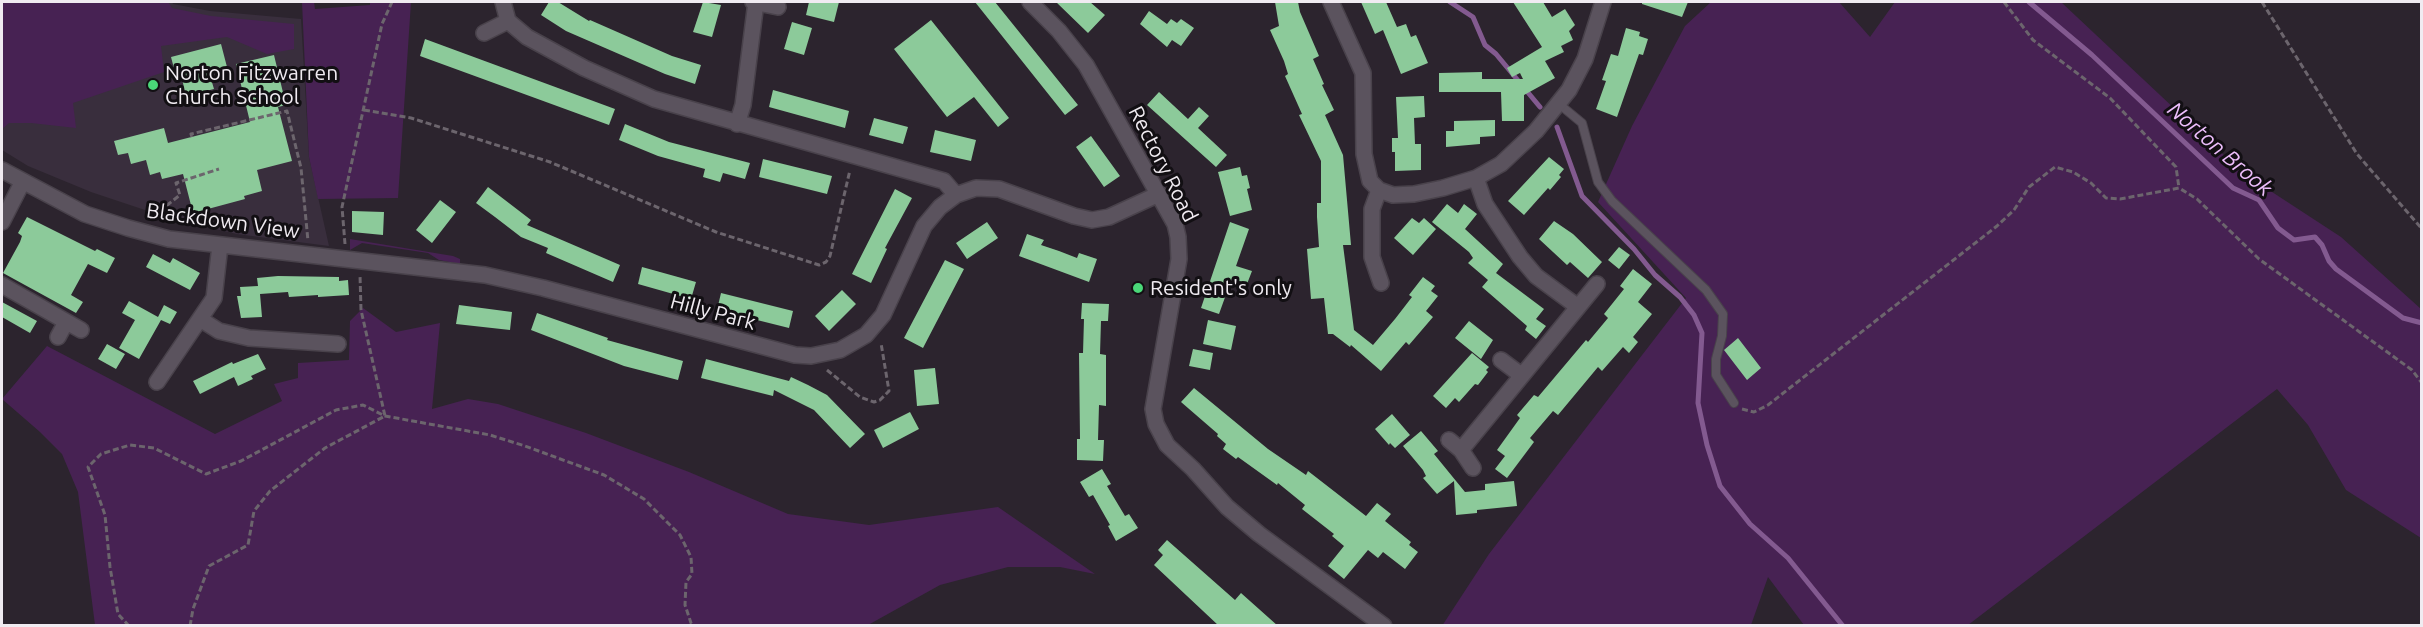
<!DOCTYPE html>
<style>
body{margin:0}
#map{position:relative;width:2423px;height:627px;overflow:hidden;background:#2c242e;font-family:Ubuntu,sans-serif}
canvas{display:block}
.frame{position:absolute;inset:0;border:3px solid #f0ebf1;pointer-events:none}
</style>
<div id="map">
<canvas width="2423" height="627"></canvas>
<div class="frame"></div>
</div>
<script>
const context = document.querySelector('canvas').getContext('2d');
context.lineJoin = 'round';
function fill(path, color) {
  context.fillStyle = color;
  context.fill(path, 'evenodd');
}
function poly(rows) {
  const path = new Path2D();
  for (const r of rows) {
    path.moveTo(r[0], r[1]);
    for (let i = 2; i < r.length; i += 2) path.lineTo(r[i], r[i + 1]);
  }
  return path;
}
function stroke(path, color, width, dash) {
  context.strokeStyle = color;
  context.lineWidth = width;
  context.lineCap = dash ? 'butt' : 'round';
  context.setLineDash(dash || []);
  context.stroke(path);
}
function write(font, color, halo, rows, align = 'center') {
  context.font = font + ' Ubuntu,sans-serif';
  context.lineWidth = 6;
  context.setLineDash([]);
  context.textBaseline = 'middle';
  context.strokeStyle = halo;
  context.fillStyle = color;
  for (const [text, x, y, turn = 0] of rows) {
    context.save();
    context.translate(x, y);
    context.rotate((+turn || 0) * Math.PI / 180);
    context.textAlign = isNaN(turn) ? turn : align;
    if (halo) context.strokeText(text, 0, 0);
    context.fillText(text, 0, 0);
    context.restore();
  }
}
fill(poly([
 [2,2,172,2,173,4,210,11,301,19,309,157,329,246,237,234,172,219,91,192,28,166,2,150]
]), '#392e3d');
fill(poly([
 [2,2,168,2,172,8,211,16,294,24,294,49,267,54,227,37,161,46,164,72,73,103,76,128,31,123,9,123,2,129],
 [302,2,314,2,315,9,370,5,370,2,411,2,398,198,318,199,309,157],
 [1711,2,1839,2,1870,37,1895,2,2061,2,2243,173,2341,237,2421,309,2421,538,2346,490,2308,425,2277,389,1968,625,1804,625,1768,577,1751,625,1442,626,1489,554,1686,298,1598,202,1632,126,1685,26],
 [350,239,453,256,460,259,460,264,439,260,428,253,362,243,350,250],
 [363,308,396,332,440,323,432,409,468,399,498,404,586,433,689,472,788,514,869,525,998,507,1095,574,1060,567,1008,567,940,585,868,625,95,625,78,492,62,454,40,432,2,399,47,346,215,434,282,401,274,384,298,378,298,363,349,360,350,321]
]), '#472253');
stroke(poly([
 [1450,2,1473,17,1485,45,1496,54,1540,107],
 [2029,2,2092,55,2233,188,2259,200,2278,228,2294,240,2315,237,2322,245,2329,261,2336,269,2403,318,2422,323],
 [1557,127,1582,196,1634,249,1655,275,1680,297,1694,315,1702,333,1698,403,1707,445,1720,486,1750,524,1788,558,1843,626]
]), '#835a90', 5);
fill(poly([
 [549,2,558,2,589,21,590,20,672,56,701,65,695,84,665,74,566,31,541,15],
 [703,2,721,5,712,37,693,32],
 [809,2,839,2,834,22,806,15],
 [975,2,995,2,1078,105,1065,115],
 [1056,2,1090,2,1105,15,1088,33],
 [1275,2,1298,2,1300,12,1319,56,1313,59,1324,84,1322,85,1334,110,1325,115,1343,155,1351,245,1343,245,1354,330,1373,345,1395,319,1412,297,1409,295,1423,277,1435,286,1431,291,1438,296,1426,311,1433,317,1409,345,1406,342,1381,371,1351,345,1350,347,1333,334,1328,334,1324,298,1311,299,1307,249,1319,247,1317,217,1317,203,1321,203,1321,161,1299,115,1302,114,1285,76,1288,74,1284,61,1270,30,1279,26],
 [1361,2,1386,2,1397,27,1406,24,1411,37,1416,35,1428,63,1401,74,1383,30,1375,34],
 [1513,2,1543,2,1552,17,1565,9,1575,25,1569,31,1573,40,1561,46,1564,52,1545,61,1555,78,1524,95,1524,121,1502,121,1501,92,1439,92,1439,73,1482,72,1482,79,1523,79,1520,73,1512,77,1507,68,1542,47],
 [1642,2,1688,2,1682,17,1642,4],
 [1149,11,1167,24,1171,19,1177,23,1181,19,1194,28,1181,46,1172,40,1167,47,1140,24],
 [931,20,1009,118,998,127,974,97,947,117,894,49],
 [792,22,812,28,804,55,784,49],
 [1626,28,1640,32,1639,36,1648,39,1643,55,1639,54,1617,117,1596,109,1606,81,1602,80,1611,54,1618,56],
 [425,39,615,109,609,125,420,56],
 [221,44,227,67,209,72,214,89,186,96,182,79,177,80,171,57],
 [274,55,286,105,278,107,292,161,257,170,262,191,244,196,245,199,193,213,183,174,162,179,160,172,150,175,146,160,131,164,128,153,118,155,114,141,164,128,168,143,250,122,236,64],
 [773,90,849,111,845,128,769,107],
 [1159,92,1188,119,1199,107,1209,116,1198,128,1227,155,1216,167,1147,105],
 [1424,96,1425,117,1414,118,1415,144,1421,144,1421,170,1395,171,1395,152,1392,152,1392,138,1398,138,1396,97],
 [874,118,908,127,903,144,869,135],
 [1495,120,1495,136,1480,137,1480,144,1446,147,1446,131,1454,131,1454,121],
 [625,124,669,142,750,163,745,179,723,173,720,182,703,177,705,169,658,156,619,140],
 [935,130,976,140,971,161,930,152],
 [1091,136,1120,176,1104,187,1076,147],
 [1549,157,1564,169,1559,175,1561,177,1550,190,1548,188,1524,215,1508,201],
 [763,159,832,176,827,194,759,177],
 [1240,167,1242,176,1247,175,1250,188,1247,189,1252,210,1230,216,1218,172],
 [488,187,531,220,527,225,620,265,613,282,546,253,548,248,521,237,495,217,476,203],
 [895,189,912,198,885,248,887,249,871,283,852,274],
 [440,200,456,212,432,243,416,230],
 [1447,204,1458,213,1464,204,1477,214,1465,229,1503,264,1496,273,1544,309,1536,319,1546,326,1536,339,1525,330,1527,326,1482,287,1488,280,1468,263,1473,258,1469,252,1432,222],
 [352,211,384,212,383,235,352,232],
 [27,217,95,251,97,249,115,258,107,273,88,264,71,295,83,302,76,313,3,273,20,242,22,236,18,233],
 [1412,218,1419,223,1424,218,1436,229,1413,255,1394,238],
 [1554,221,1573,234,1602,262,1588,278,1570,262,1567,265,1539,239],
 [987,222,998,238,967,259,956,243],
 [1230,222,1249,229,1236,266,1252,271,1247,284,1232,278,1219,314,1201,308],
 [1027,234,1044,240,1041,245,1059,251,1077,258,1079,253,1097,259,1089,282,1019,256],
 [1619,247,1630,255,1619,269,1608,260],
 [153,254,170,263,173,258,200,273,190,290,146,267],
 [945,260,964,269,923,348,904,338],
 [642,267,696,282,691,299,638,284],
 [1633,269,1652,284,1638,302,1652,314,1633,337,1638,342,1629,353,1623,347,1602,371,1598,367,1558,415,1553,411,1530,438,1534,442,1507,478,1495,469,1505,456,1497,450,1520,418,1517,415,1534,395,1538,397,1586,340,1588,342,1608,318,1604,314,1624,289,1620,286],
 [278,276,339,277,339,281,348,280,349,295,318,297,318,295,289,297,288,292,260,294,262,317,241,318,237,296,241,296,240,287,258,286,257,278],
 [842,290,856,304,829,331,815,316],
 [721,293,793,311,789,328,717,310],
 [129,301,158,317,164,305,177,312,170,324,161,320,139,359,119,348,135,320,122,313],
 [2,302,37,321,30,333,2,317],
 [1082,303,1109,304,1108,321,1101,321,1100,354,1106,355,1106,406,1099,405,1098,440,1104,440,1103,461,1077,460,1077,439,1080,439,1079,353,1083,353,1084,319,1081,319],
 [459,305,512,312,510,330,456,324],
 [537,313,608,338,607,340,683,361,678,380,624,366,531,330],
 [1208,320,1236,326,1231,350,1203,344],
 [1469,321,1493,340,1481,359,1455,338],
 [1738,338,1761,368,1747,380,1724,350],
 [107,344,125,354,116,369,98,359],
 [1193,349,1213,353,1210,370,1189,366],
 [1472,353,1489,367,1486,370,1488,372,1478,385,1475,384,1459,402,1455,398,1446,408,1433,396],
 [258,354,266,369,251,376,253,379,238,386,234,377,200,394,193,381,232,362,233,364],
 [706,359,789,381,791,377,808,385,827,395,865,434,850,448,814,410,774,390,773,396,701,378],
 [935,368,939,404,917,406,914,370],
 [1194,388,1268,449,1306,475,1308,471,1366,516,1377,503,1391,514,1385,521,1411,542,1409,545,1418,552,1405,569,1383,552,1378,558,1368,550,1344,579,1328,566,1344,546,1332,536,1334,534,1302,509,1305,505,1278,483,1277,485,1238,457,1236,459,1223,449,1226,444,1217,436,1218,434,1181,402],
 [910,412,919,429,883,448,874,430],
 [1392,414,1410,435,1395,448,1390,443,1389,445,1375,429],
 [1421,431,1438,451,1434,454,1465,492,1485,490,1485,484,1514,481,1517,506,1477,510,1477,513,1456,515,1454,481,1437,494,1423,478,1426,476,1423,470,1403,446],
 [1102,469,1111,484,1107,486,1125,516,1129,514,1138,528,1116,541,1108,526,1110,525,1093,495,1089,497,1080,482],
 [1167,540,1235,600,1241,593,1278,626,1219,626,1154,565,1163,555,1158,550]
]), '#8cca9a');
const lane = poly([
 [1559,104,1582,123,1598,182,1612,201,1706,290,1723,314,1722,336,1716,359,1716,375,1734,403]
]);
const street = poly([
 [753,2,778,7],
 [1030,2,1059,31,1086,65,1175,224,1178,237,1179,259,1153,409,1156,424,1167,445,1193,469,1227,507,1259,534,1384,626],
 [1331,2,1363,73,1364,154,1370,181,1379,190,1372,209,1372,257,1381,283],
 [508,21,527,37,584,68,654,99,944,181,956,195],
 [484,33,508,21,503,2],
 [737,124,743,105,756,2],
 [2,170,85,214,128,228,169,239,485,275,543,288,795,355,811,356,840,350,866,335,883,315,924,226,940,207,956,195,976,188,999,189,1074,216,1092,220,1109,217,1159,194],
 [1476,178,1485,204,1520,257,1536,276,1578,307],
 [1379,190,1393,195,1414,194,1443,188,1476,178,1501,164,1536,131,1569,90,1585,59,1603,2],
 [2,222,23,181],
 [2,285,81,330],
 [200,319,219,331,249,338,338,344],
 [58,337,66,322],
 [1501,360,1521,375],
 [157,382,214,298,220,245],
 [1449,440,1461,450,1473,468],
 [1461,450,1597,284]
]);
stroke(lane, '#49424b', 10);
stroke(street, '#49424b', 18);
stroke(poly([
 [2004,2,2033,40,2110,98,2176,167,2179,188],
 [2262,2,2357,154,2422,229],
 [364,110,411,118,550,162,716,232,819,265,826,262,830,256,850,170],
 [192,137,191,134,287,111,301,168,308,241],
 [146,219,149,211,166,206,180,195,176,183,219,169],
 [345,244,342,207,382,24,392,2],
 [827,370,860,397,874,402,880,400,889,391,881,343],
 [1742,409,1754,412,1768,405,1997,226,2014,210,2029,187,2055,167,2073,172,2091,183,2106,198,2120,199,2179,188,2197,199,2259,259,2412,370,2422,383],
 [129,626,118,614,110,567,105,515,88,467,101,454,130,445,154,448,206,474,241,461,336,410,363,405,385,416,490,435,525,446,604,475,644,499,680,535,691,557,692,574,686,582,685,605,691,623,694,626],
 [190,626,193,609,209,566,248,545,254,511,270,491,325,448,385,416,361,310,360,275]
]), '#6c656d', 3, [6, 3]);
stroke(lane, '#5b535e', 8);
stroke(street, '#5b535e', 15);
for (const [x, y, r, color] of [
 [153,85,6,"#4ad778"],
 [1138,288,6,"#4ad778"]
]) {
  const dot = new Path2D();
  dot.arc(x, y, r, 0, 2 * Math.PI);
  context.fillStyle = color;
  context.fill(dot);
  stroke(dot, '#120f13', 2);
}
write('21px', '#f0ebf1', '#120f13', [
 ["Norton Fitzwarren",165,73],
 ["Church School",165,97],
 ["Resident's only",1150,288]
], 'left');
write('21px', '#f0ebf1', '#120f13', [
 ["Rectory Road",1163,164,63],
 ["Blackdown View",223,221,8],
 ["Hilly Park",713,312,15]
]);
write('italic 22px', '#ecbdfb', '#120f13', [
 ["Norton Brook",2220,149,41]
]);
</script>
